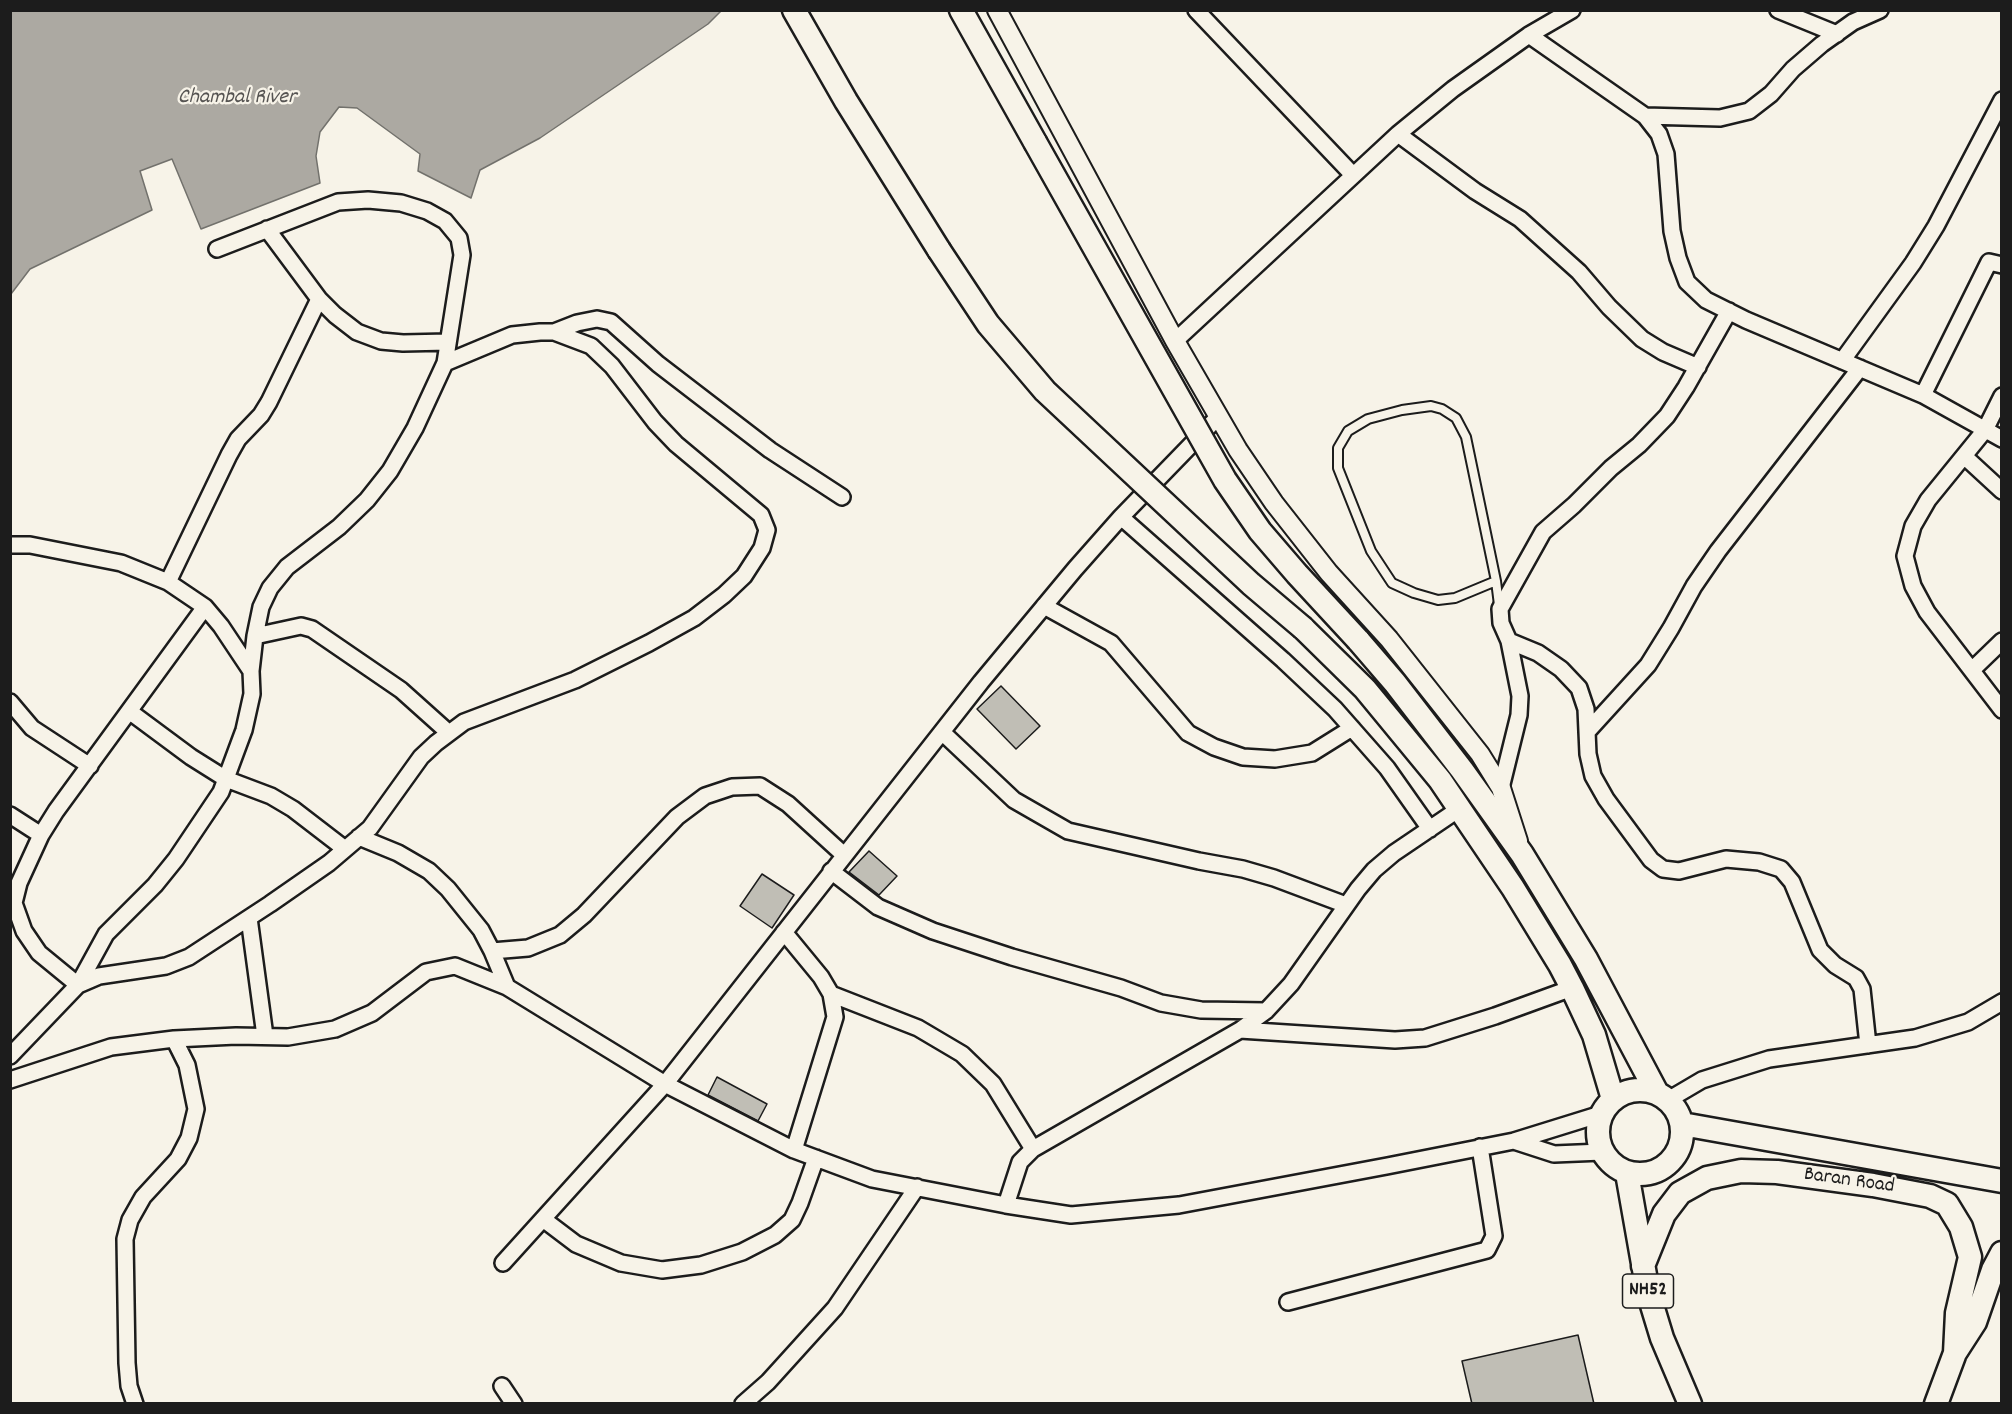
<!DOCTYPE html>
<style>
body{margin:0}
#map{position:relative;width:2012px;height:1414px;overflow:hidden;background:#f7f3e8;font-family:Dekko,sans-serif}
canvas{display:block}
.frame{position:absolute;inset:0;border:12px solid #1c1c1c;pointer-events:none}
</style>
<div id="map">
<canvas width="2012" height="1414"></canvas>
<div class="frame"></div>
</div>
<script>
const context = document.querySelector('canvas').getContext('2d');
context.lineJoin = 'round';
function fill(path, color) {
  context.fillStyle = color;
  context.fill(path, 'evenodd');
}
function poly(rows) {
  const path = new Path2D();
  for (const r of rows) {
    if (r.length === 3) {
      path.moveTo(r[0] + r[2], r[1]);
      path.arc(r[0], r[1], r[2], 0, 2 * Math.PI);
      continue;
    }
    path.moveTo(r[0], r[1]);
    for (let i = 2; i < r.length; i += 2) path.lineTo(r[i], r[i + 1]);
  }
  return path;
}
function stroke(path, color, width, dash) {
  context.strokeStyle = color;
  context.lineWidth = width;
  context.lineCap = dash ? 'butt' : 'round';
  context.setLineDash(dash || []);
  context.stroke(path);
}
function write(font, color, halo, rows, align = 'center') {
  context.font = font + ' Dekko,sans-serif';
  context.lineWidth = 4.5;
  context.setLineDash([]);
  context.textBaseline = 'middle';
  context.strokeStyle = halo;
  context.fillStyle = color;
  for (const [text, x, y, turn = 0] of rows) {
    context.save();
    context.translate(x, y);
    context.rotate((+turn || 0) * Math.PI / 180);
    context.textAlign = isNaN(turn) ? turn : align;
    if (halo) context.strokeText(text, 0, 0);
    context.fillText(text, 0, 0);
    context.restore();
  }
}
const water = poly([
 [11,10,721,10,721,11,708,24,540,138,480,170,471,198,418,171,420,154,357,108,339,107,320,132,316,156,320,183,201,229,172,159,140,171,152,210,30,269,11,294,11,10]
]);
fill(water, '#aca9a2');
stroke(water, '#72716c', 1.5);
const building = poly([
 [1001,686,1040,726,1016,749,977,709,1001,686],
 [869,851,897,876,879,895,849,872,869,851],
 [762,874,794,895,772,928,740,906,762,874],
 [717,1077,767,1104,758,1121,708,1095,717,1077],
 [1578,1335,1594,1404,1472,1404,1462,1361,1578,1335]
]);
fill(building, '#c0beb5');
stroke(building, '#1c1c1c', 1.5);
const service = poly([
 [1496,581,1455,598,1438,600,1414,593,1392,583,1371,551,1338,468,1338,448,1348,431,1368,419,1402,410,1431,406,1442,409,1456,418,1466,437,1496,581,1499,605]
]);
const minor = poly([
 [1196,10,1353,175],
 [1778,10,1837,34],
 [1529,35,1645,116,1659,134,1666,154,1672,231,1678,258,1687,282,1706,300,1746,320,1923,395,2002,439],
 [1645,116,1720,118,1749,111,1771,94,1793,69,1822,44,1853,22,1880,10],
 [1398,134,1475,191,1520,219,1579,272,1609,307,1642,339,1663,352,1698,367],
 [267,229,319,299,335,315,357,332,381,341,403,343,448,342],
 [554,332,577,323,597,319,611,322,658,364,770,450,842,497],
 [1175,341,1398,134,1453,89,1529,35,1572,10],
 [1842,361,1913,263,1936,226,2002,100],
 [1923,395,1989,262,2002,265],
 [2002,396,1985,430,1928,500,1913,526,1905,556,1913,586,1927,612,2002,710],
 [1964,456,2002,491],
 [1121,517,1283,660,1335,709,1387,768,1430,829],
 [10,545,30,545,121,563,168,582,205,607,221,626,251,671],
 [168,582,229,455,238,439,261,415,269,402,319,299],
 [1044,606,1111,643,1188,733,1214,747,1243,757,1275,759,1312,753,1352,728],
 [205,607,56,811,41,835,19,883,14,903,24,931,39,953,78,985,106,934,155,885,176,859,221,792,244,730,252,694,251,671,255,636,261,607,270,588,287,567,339,527,367,500,390,471,415,428,445,363,462,255,459,238,445,221,427,211,401,203,368,200,338,202,217,249],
 [255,636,301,626,312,629,401,690,449,733],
 [1509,641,1538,653,1561,669,1579,688,1586,709,1588,754,1593,776,1606,799,1651,860,1663,869,1679,871,1726,859,1759,862,1781,869,1792,882,1820,950,1835,965,1856,978,1862,989,1868,1045],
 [1972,670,2002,641],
 [10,702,32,728,90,766],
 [129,711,191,757,226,779,271,796,293,809,345,849],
 [942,732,1014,800,1068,831,1199,861,1243,869,1274,878,1346,905],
 [1587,732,1648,665,1671,628,1694,586,1718,551,1860,368],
 [1501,788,1519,715,1520,696,1509,641,1501,623,1500,609,1543,532,1574,505,1611,468,1639,445,1667,416,1686,387,1729,311],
 [10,815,41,835],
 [359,837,398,853,429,871,448,889,481,930,492,951,507,987],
 [831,871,878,907,933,931,1012,957,1121,988,1161,1003,1201,1010,1266,1011],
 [249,918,265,1036],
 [784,932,821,977,831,994,835,1017,794,1150],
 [492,951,528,948,560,935,584,915,677,817,705,796,732,787,760,786,788,804,844,855],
 [831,994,918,1028,962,1054,993,1084,1033,1149],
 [1240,1030,1395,1040,1425,1038,1495,1016,1572,988],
 [10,1056,78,985,99,976,166,966,189,957,270,904,329,863,370,828,421,757,436,743,464,722,575,680,649,643,694,618,724,595,744,576,762,548,767,530,761,515,676,444,655,422,612,366,591,346,554,332,540,332,512,335,445,363],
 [10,1080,111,1047,174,1039,236,1036,288,1037,335,1029,372,1013,426,972,455,966,507,987,665,1084,794,1150,872,1179,1006,1205,1071,1215,1179,1205,1387,1166,1514,1141,1601,1114],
 [1668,1100,1702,1080,1769,1059,1915,1038,1968,1022,2002,1002],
 [1514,1141,1554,1154,1602,1152],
 [1006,1205,1020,1162,1033,1149,1240,1030,1266,1011,1291,984,1358,889,1374,870,1394,853,1459,809],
 [543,1219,576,1244,621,1263,662,1270,701,1265,742,1252,775,1235,792,1220,800,1203,816,1158],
 [503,1263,665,1084,981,682,1075,569,1121,517,1218,417],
 [1288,1302,1487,1250,1494,1236,1480,1147],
 [502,1386,514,1404],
 [135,1404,129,1386,127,1363,125,1239,130,1220,143,1197,178,1159,189,1138,196,1109,187,1065,174,1039],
 [743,1404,768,1382,835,1308,917,1187]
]);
const tertiary = poly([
 [997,10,1175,341,1238,450,1274,503,1329,573,1389,639,1480,754,1501,788,1518,841]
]);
const primary = poly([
 [794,10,846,101,939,250],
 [961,10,1035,142],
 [1303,628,1365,689,1440,780,1513,888,1560,965,1572,988,1594,1035,1613,1099],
 [1358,640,1395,683,1462,770,1522,854,1586,959,1657,1093],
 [1640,1132,42],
 [1682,1124,2002,1181],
 [1627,1173,1648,1292,1662,1338,1690,1404],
 [1643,1266,1664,1214,1680,1193,1707,1178,1741,1171,1777,1172,1873,1185,1930,1196,1947,1204,1961,1227,1970,1257,1957,1313,1955,1353],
 [1936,1404,1955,1353,1975,1322,1993,1270,2002,1253]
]);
stroke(service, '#1c1c1c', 12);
stroke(minor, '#1c1c1c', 20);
stroke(tertiary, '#1c1c1c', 22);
stroke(primary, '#1c1c1c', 27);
stroke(service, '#f7f3e8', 8);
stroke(minor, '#f7f3e8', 15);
stroke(tertiary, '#f7f3e8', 18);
stroke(primary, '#f7f3e8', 22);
const primaryBridge = poly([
 [1035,142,1225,480,1260,531,1297,574,1358,640],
 [939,250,988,324,1045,391,1251,584,1303,628]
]);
stroke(primaryBridge, '#1c1c1c', 27, []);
stroke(primaryBridge, '#f7f3e8', 22);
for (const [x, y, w] of [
 [1648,1291,51]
]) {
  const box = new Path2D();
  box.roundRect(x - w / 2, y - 17, w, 34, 4.5);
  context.fillStyle = '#f7f3e8';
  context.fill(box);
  stroke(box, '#1c1c1c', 1.5);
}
write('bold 20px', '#1c1c1c', null, [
 ["NH52",1648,1291]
]);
write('21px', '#1c1c1c', '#f7f3e8', [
 ["Baran Road",1849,1182,8]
]);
write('italic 22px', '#565452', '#f7f3e8', [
 ["Chambal River",237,99]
]);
</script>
